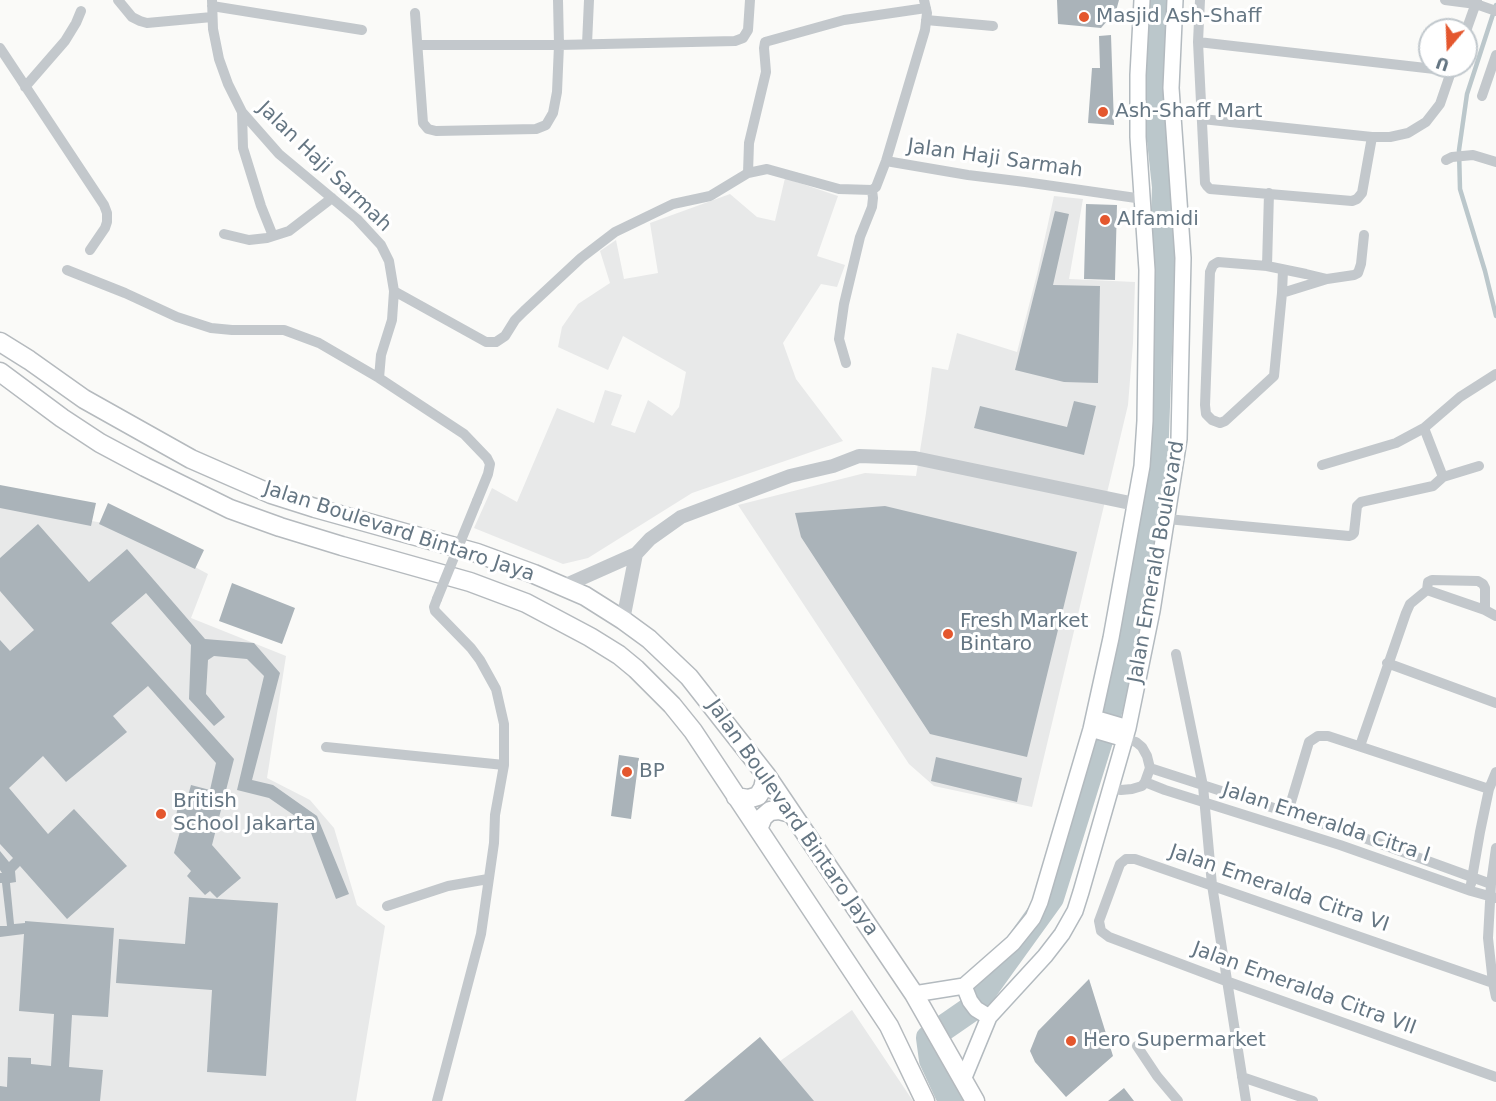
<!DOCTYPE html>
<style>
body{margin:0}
#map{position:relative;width:1496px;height:1101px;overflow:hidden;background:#fafaf8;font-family:"DejaVu Sans",sans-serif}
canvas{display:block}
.north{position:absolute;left:1418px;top:18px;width:60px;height:60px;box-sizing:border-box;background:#fff;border:2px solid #c1c8cd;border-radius:50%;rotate:199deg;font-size:16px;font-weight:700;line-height:24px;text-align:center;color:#657683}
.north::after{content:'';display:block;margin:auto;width:21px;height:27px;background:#e4572e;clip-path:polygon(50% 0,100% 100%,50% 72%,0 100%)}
</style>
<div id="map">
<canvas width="1496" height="1101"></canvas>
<div class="north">U</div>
</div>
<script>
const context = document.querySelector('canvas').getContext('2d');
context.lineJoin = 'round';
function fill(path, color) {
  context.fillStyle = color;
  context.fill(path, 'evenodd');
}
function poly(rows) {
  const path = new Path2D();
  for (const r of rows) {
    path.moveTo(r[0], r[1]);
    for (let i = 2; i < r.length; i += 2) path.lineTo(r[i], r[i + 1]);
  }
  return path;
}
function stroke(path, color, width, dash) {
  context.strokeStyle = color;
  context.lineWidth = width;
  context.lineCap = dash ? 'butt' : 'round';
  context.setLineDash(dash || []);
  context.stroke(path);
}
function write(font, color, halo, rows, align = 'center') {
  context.font = font + ' "DejaVu Sans",sans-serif';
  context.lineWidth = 6;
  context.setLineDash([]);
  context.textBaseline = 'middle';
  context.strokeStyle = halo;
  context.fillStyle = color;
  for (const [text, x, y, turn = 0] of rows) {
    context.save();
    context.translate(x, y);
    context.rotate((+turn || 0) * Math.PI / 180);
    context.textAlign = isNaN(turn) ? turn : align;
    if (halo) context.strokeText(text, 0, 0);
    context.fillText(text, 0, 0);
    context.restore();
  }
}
fill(poly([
 [785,178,838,196,817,256,845,265,837,287,821,284,783,343,796,379,843,441,692,493,588,558,563,564,474,528,492,488,517,502,557,408,594,423,605,390,622,395,611,425,635,433,648,400,672,416,679,407,686,372,623,336,608,370,558,347,562,327,578,304,610,283,600,251,616,240,624,279,658,273,650,223,730,194,757,217,775,221],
 [1054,196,1083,199,1069,279,1135,282,1133,343,1128,405,1032,807,934,786,909,764,738,505,865,473,916,476,926,413,932,367,948,370,957,333,1017,352,1037,274],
 [0,504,119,526,208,574,191,618,286,656,267,778,310,800,334,828,357,905,385,926,356,1101,0,1101],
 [852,1010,913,1101,684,1101,760,1037,780,1061]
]), '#e8e9e9');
stroke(poly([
 [1496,5,1467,94,1459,150,1460,189,1485,271,1496,316]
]), '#bbc7cb', 4.5);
stroke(poly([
 [951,1101,932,1060,929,1038,971,1009,1051,898,1118,683,1154,489,1165,187,1152,66,1155,7]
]), '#bbc7cb', 26);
fill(poly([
 [1057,0,1119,0,1116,11,1101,28,1058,24],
 [1111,35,1114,125,1088,123,1092,68,1100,68,1099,36],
 [1086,204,1117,205,1115,280,1084,279],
 [1055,211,1069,214,1053,285,1100,286,1098,383,1064,382,1015,370],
 [1074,401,1096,406,1084,455,974,428,980,406,1067,427],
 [0,485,96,503,91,526,0,508],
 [108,503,204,550,195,569,99,524],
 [885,506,1077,552,1027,757,930,734,801,537,795,513],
 [38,524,89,582,127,549,205,639,254,643,280,673,252,780,273,785,317,816,349,894,336,899,308,825,269,798,237,790,264,676,247,659,214,656,208,660,206,694,225,717,214,726,189,699,191,645,146,593,111,623,234,759,212,845,241,878,217,898,210,891,205,895,187,876,191,871,174,853,181,828,174,826,179,801,186,803,191,785,210,790,216,763,148,686,113,716,127,732,66,782,43,756,9,788,48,834,74,809,127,866,67,919,20,866,15,871,16,882,10,883,14,924,25,923,25,921,114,928,108,1017,72,1015,69,1067,103,1070,100,1101,0,1101,0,1086,7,1087,8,1057,31,1058,31,1064,51,1066,54,1014,19,1011,24,934,0,937,0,926,7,926,2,883,0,883,0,873,2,873,0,870,0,851,9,862,13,858,0,844,0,640,10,651,34,630,0,591,0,558],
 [232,583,295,608,282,644,219,621],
 [619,755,639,758,631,819,611,816],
 [936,757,1022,778,1017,802,931,781],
 [189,897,278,903,266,1076,207,1072,212,990,116,983,119,939,185,944],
 [1089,979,1113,1056,1066,1097,1035,1062,1030,1051,1038,1031],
 [760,1037,814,1101,684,1101],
 [1124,1088,1134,1101,1108,1101]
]), '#aab3b9');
const secondary = poly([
 [1094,718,1128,728],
 [1091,729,1125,739],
 [964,986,970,1001,976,1009,989,1017],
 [914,994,964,986,1013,943,1033,918,1040,902,1091,729,1111,638,1142,466,1145,421,1147,270,1138,137,1138,75,1142,0],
 [963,1080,989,1017,1045,956,1062,934,1075,911,1081,892,1128,728,1152,611,1179,439,1183,258,1171,88,1175,0]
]);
const primary = poly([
 [0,342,29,360,84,399,191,459,271,494,315,508,477,553,534,574,585,596,623,620,649,639,689,677,766,775,914,994,975,1101],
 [0,372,62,418,100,443,145,467,230,509,280,527,342,546,470,582,526,603,590,637,619,655,636,669,672,705,693,731,889,1026,925,1101],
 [736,797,748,799,758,796,763,788,766,775],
 [758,829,763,817,770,811,779,810,791,813]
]);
stroke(secondary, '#b3babf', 18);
stroke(primary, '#b5babe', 21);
stroke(poly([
 [118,0,132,17,140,21,147,23,212,17],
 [212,0,213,29,219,59,228,84,242,112,279,154,357,219,381,245,389,261,394,291,392,320,381,355,379,378,464,434,487,458,490,464,488,474,477,501],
 [1200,0,1198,42,1205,183,1207,186,1210,189,1352,201,1357,199,1362,193,1372,137],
 [1445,0,1476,4,1496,11],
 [212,6,362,30],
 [415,13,423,123,428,129,436,131,536,129,546,125,553,113,557,92,559,45,558,0],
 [926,20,993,26],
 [1466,31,1477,0],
 [1198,42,1452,71],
 [587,44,589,0],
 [418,45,559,45,735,41,743,38,748,30,750,0],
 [0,48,104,205,107,213,107,222,105,228,90,250],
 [25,87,65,41,76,23,81,11],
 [1482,96,1496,55],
 [242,112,243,148,261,206,273,236],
 [1202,119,1372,137,1390,137,1408,133,1426,122,1440,104,1453,66],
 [1446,160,1452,157,1473,155,1496,162],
 [886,161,968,175,1025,182,1143,199],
 [748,173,749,143,766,72,764,48,765,42,844,20,926,8],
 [224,234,249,240,267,238,289,231,332,198],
 [1267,266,1269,193],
 [67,270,125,293,177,317,211,328,232,330,284,330,319,343,379,378],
 [1283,270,1282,293,1274,376,1225,421,1220,423,1212,420,1206,414,1205,405,1210,272,1213,265,1218,262,1267,266,1306,274,1327,279],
 [394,291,486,342,496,342,505,336,515,320,524,311,581,258,615,232,673,204,710,196,748,173,767,169,839,189,872,190,876,187,886,161,925,30,927,13,924,0],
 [1282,293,1327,279,1354,275,1358,273,1361,264,1364,235],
 [846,363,839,339,844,304,860,237,872,207,873,198,872,190],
 [1322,465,1396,443,1424,428,1460,397,1496,374],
 [1443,477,1479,466],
 [1167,519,1349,536,1352,535,1354,533,1357,506,1361,502,1433,486,1443,477,1424,428],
 [1427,590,1428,582,1432,580,1478,581,1483,584,1485,588,1485,610],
 [1427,590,1485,610,1496,616],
 [437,599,434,607,435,611,471,648,480,660,496,689,504,724,504,765,495,815,494,843,481,934,437,1101],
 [1176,654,1203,786,1212,885,1246,1101],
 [1387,663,1496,703],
 [1360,746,1406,613,1410,604,1427,590],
 [326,747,504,765],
 [1150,768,1345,831,1491,884],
 [1145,782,1165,790,1340,845,1471,891,1496,898],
 [1111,788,1121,790,1132,789,1142,786,1145,782,1150,768,1147,756,1142,747,1136,742,1125,739],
 [1288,812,1309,742,1318,736,1328,736,1489,789],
 [1496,848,1491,884,1488,938,1493,983,1496,997],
 [1471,884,1480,832,1489,789,1496,772],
 [387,906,448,886,488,879],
 [1493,983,1135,859,1126,859,1120,864,1099,921,1101,931,1109,937,1226,981,1496,1077],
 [1137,1046,1157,1076,1178,1101],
 [1242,1077,1313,1101]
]), '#c3c8cc', 10);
stroke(poly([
 [564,586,636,554,650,539,681,517,790,476,833,466,859,456,915,458,1135,504],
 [623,620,636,554]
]), '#c3c8cc', 14);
stroke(secondary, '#fff', 15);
stroke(primary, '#fff', 18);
stroke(poly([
 [437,599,477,501]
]), '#c3c8cc', 10);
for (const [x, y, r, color] of [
 [1084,17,6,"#e4572e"],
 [1103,112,6,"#e4572e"],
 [1105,220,6,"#e4572e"],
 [948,634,6,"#e4572e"],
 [627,772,6,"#e4572e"],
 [161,814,6,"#e4572e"],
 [1071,1041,6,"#e4572e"]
]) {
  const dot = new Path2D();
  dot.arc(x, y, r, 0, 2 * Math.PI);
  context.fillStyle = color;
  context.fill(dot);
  stroke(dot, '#fff', 2);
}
write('20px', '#657683', '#fff', [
 ["Masjid Ash-Shaff",1096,17],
 ["Ash-Shaff Mart",1115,112],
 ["Alfamidi",1117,220],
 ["Fresh Market",960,622],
 ["Bintaro",960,645],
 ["BP",639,772],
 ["British",173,802],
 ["School Jakarta",173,825],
 ["Hero Supermarket",1083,1041]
], 'left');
write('20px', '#657683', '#fff', [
 ["Jalan Haji Sarmah",995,159,8],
 ["Jalan Haji Sarmah",324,167,44],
 ["Jalan Boulevard Bintaro Jaya",399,532,18],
 ["Jalan Emerald Boulevard",1157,562,-80],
 ["Jalan Boulevard Bintaro Jaya",792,818,55],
 ["Jalan Emeralda Citra I",1326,823,18],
 ["Jalan Emeralda Citra VI",1279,889,19],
 ["Jalan Emeralda Citra VII",1304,989,20]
]);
</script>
